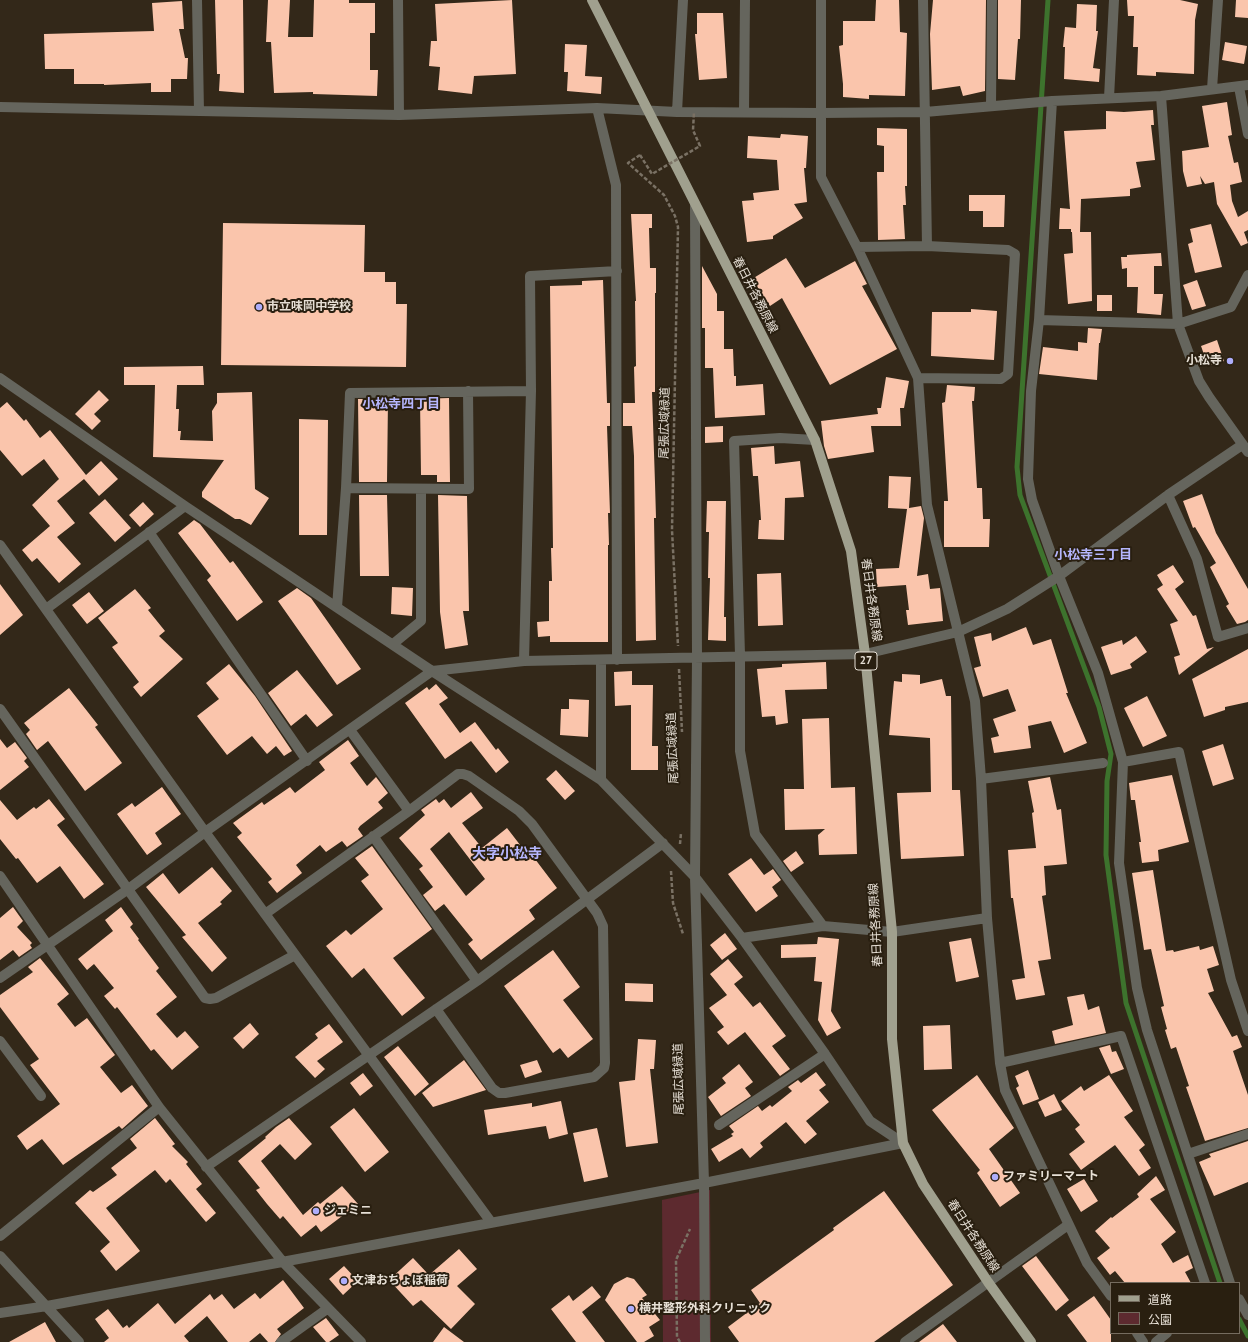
<!DOCTYPE html>
<meta charset="utf-8">
<style>
body{margin:0}
#map{position:relative;width:1248px;height:1342px;overflow:hidden;background:#332819;font-family:"PT Sans","Noto Sans JP",sans-serif}
canvas{display:block}
.legend{position:absolute;left:1110px;top:1282px;width:130px;height:52px;box-sizing:border-box;background:#291f10;border:1px solid #756c5f;margin:0;padding:5px 7px;list-style:none;font-size:12px;color:#e6dfd5}
.legend li{display:flex;align-items:center;gap:8px;height:20px}
.legend b{width:20px;border:1px solid #756c5f}
</style>
<div id="map">
<canvas width="1248" height="1342"></canvas>
<ul class="legend">
<li><b style="height:5px;background:#a0a08e"></b>道路</li>
<li><b style="height:11px;background:#5d2a2f"></b>公園</li>
</ul>
</div>
<script>
const context = document.querySelector('canvas').getContext('2d');
context.lineJoin = 'round';
function fill(path, color) {
  context.fillStyle = color;
  context.fill(path, 'evenodd');
}
function poly(rows) {
  const path = new Path2D();
  for (const r of rows) {
    path.moveTo(r[0], r[1]);
    for (let i = 2; i < r.length; i += 2) path.lineTo(r[i], r[i + 1]);
  }
  return path;
}
function stroke(path, color, width, dash) {
  context.strokeStyle = color;
  context.lineWidth = width;
  context.lineCap = dash ? 'butt' : 'round';
  context.setLineDash(dash || []);
  context.stroke(path);
}
function write(font, color, halo, rows, align = 'center') {
  context.font = font + ' "PT Sans","Noto Sans JP",sans-serif';
  context.lineWidth = 4;
  context.setLineDash([]);
  context.textBaseline = 'middle';
  context.strokeStyle = halo;
  context.fillStyle = color;
  for (const [text, x, y, turn = 0] of rows) {
    context.save();
    context.translate(x, y);
    context.rotate((+turn || 0) * Math.PI / 180);
    context.textAlign = isNaN(turn) ? turn : align;
    if (halo) context.strokeText(text, 0, 0);
    context.fillText(text, 0, 0);
    context.restore();
  }
}
fill(poly([
 [710,1190,711,1342,663,1342,662,1200]
]), '#5d2a2f');
stroke(poly([
 [1048,0,1017,467,1020,495,1099,707,1111,754,1107,781,1106,855,1126,1003,1220,1283],
 [1239,1319,1248,1336]
]), '#3d732d', 5);
fill(poly([
 [215,0,243,0,244,93,219,91,220,74,217,74],
 [268,0,290,0,288,37,313,37,314,0,349,0,349,3,375,3,375,33,370,33,370,70,378,70,377,96,313,94,313,92,274,93,271,42,266,42],
 [512,0,516,74,474,76,472,94,438,90,440,67,429,66,431,41,437,41,435,4],
 [876,0,899,0,900,32,907,33,905,96,869,95,869,99,843,97,843,84,839,46,843,45,843,21,875,21],
 [933,0,986,0,985,91,963,96,960,86,932,90,930,34],
 [998,0,1021,0,1020,39,1018,39,1015,80,998,79],
 [1127,0,1180,0,1198,4,1195,20,1194,74,1156,72,1156,76,1137,75,1138,47,1133,47,1134,16,1128,16],
 [1236,0,1248,0,1248,18,1235,17],
 [182,1,184,29,179,29,185,58,188,58,187,79,171,79,171,92,151,92,151,83,104,85,104,84,74,84,74,69,45,69,44,34,154,31,152,3],
 [1077,4,1097,5,1096,31,1098,31,1093,68,1100,69,1099,82,1064,79,1065,47,1063,47,1065,27,1076,28],
 [697,13,723,13,727,78,699,80,695,34,697,34],
 [1225,42,1247,46,1244,64,1222,60],
 [565,44,587,45,585,76,602,77,601,94,567,91,568,72,564,72],
 [1227,102,1232,135,1228,136,1234,163,1238,162,1242,182,1230,185,1232,201,1238,217,1248,211,1248,230,1244,232,1248,243,1241,246,1217,204,1214,182,1205,184,1200,176,1202,184,1187,187,1183,171,1182,151,1209,147,1202,106],
 [1153,110,1154,125,1151,125,1155,160,1136,162,1141,187,1130,189,1130,196,1081,199,1080,232,1071,232,1071,229,1059,229,1060,208,1070,209,1064,131,1106,129,1106,111,1124,112],
 [877,128,907,129,907,186,905,186,906,205,903,205,905,239,878,240,877,172,884,172,884,146,877,145],
 [781,134,808,136,806,168,804,168,807,202,794,204,803,218,773,236,773,239,747,242,742,201,754,200,753,193,779,190,777,160,747,158,748,136,780,138],
 [969,195,1005,195,1004,227,983,227,983,211,969,211],
 [631,214,652,214,652,228,649,228,650,268,656,268,656,293,655,293,655,392,652,392,655,483,656,518,654,518,656,640,636,641,634,456,632,426,623,426,623,403,635,403,634,367,636,366,635,301,636,301],
 [223,223,365,225,364,272,385,272,385,282,396,282,396,304,407,304,406,367,221,365],
 [1211,224,1222,267,1195,273,1188,244,1193,242,1190,229],
 [1072,232,1091,232,1092,301,1068,304,1064,254,1073,253],
 [1161,253,1162,266,1154,266,1154,294,1163,294,1161,315,1137,313,1138,287,1127,287,1127,268,1122,269,1121,257,1127,257,1127,255],
 [786,258,805,288,855,261,867,284,862,286,897,349,830,385,782,298,770,306,752,279],
 [702,266,717,294,717,311,724,311,724,349,733,349,734,376,736,376,736,386,763,384,765,415,715,418,713,368,705,368,705,328,702,328],
 [603,280,607,403,610,403,610,426,607,426,610,513,608,513,609,545,608,545,608,642,550,642,550,636,538,637,537,622,549,621,549,581,552,581,551,548,553,548,550,286,582,285,582,281],
 [1197,280,1206,306,1192,310,1183,285],
 [1097,295,1112,295,1112,311,1097,311],
 [971,309,997,311,994,360,931,356,932,312,971,312],
 [1088,328,1102,329,1100,343,1099,343,1097,380,1039,374,1043,347,1078,351,1078,342,1087,343],
 [1217,340,1224,361,1208,366,1201,346],
 [203,366,204,385,177,385,176,409,179,409,178,431,181,431,180,440,213,441,212,411,217,403,217,393,252,392,255,489,269,498,251,525,240,519,235,519,202,497,202,492,224,460,153,457,155,385,124,385,124,367],
 [886,377,909,381,904,408,900,408,901,426,871,426,874,452,828,459,824,446,821,421,878,414,877,408,881,408],
 [947,385,975,387,974,401,972,401,977,488,982,488,983,519,990,519,989,547,944,547,944,501,948,501,942,403,945,402],
 [99,390,109,400,94,414,101,421,92,430,75,414],
 [449,398,450,482,437,482,437,475,421,475,420,399],
 [358,399,388,399,387,482,359,482],
 [7,402,24,421,26,419,40,438,50,430,86,475,101,461,118,479,99,496,84,479,57,501,75,523,57,537,81,564,59,583,37,558,32,562,22,550,50,526,32,505,59,479,44,459,22,476,0,450,0,408],
 [299,419,328,420,327,535,299,535],
 [723,426,723,442,705,443,705,427],
 [774,446,775,464,800,461,804,497,785,498,784,540,758,539,759,520,761,520,758,476,753,476,751,448],
 [889,476,911,477,909,508,921,506,924,518,917,576,928,574,930,589,940,588,943,621,908,625,906,610,909,610,906,585,877,587,876,569,899,568,907,509,888,508],
 [1202,494,1216,533,1248,589,1248,620,1245,622,1237,624,1226,606,1229,604,1210,567,1216,563,1195,527,1193,528,1183,501],
 [359,495,387,495,389,576,360,576],
 [438,495,467,496,469,611,463,611,468,645,445,649,440,612],
 [105,499,131,528,115,542,89,513],
 [707,501,726,501,724,617,726,617,726,641,708,640,710,578,708,578,709,532,706,532],
 [143,502,154,514,140,527,129,515],
 [194,520,200,524,230,563,233,561,263,602,237,621,207,580,211,576,178,533],
 [1173,565,1184,582,1175,589,1193,616,1196,615,1207,649,1214,647,1179,675,1174,657,1180,655,1170,624,1178,621,1157,589,1163,585,1157,575],
 [781,573,783,625,758,626,757,574],
 [0,584,23,615,0,635],
 [392,587,413,588,412,616,391,614],
 [297,588,311,598,361,669,337,685,278,601],
 [135,589,151,608,148,610,165,631,159,636,183,659,141,697,133,687,139,682,112,647,118,643,98,618],
 [89,592,104,611,87,624,72,605],
 [1026,627,1033,645,1051,639,1068,693,1066,693,1087,743,1064,753,1051,721,1028,726,1031,748,994,753,991,738,999,736,993,719,1016,711,1008,689,983,697,974,668,981,666,974,637,991,633,992,641],
 [1136,636,1147,652,1130,664,1132,668,1111,675,1101,647,1122,640,1123,645],
 [1248,649,1248,702,1225,707,1225,710,1204,717,1192,679],
 [826,662,827,689,785,690,788,723,776,725,775,716,762,717,757,669,782,667,782,664],
 [229,664,255,696,292,751,284,756,276,746,267,754,252,736,227,755,197,716,219,699,206,683],
 [297,670,333,715,317,727,306,714,291,726,268,693],
 [632,671,632,685,653,685,652,746,658,746,658,770,631,770,631,705,615,706,614,672],
 [902,674,920,675,920,684,942,679,946,696,951,696,952,790,960,790,964,856,901,859,897,793,931,792,930,738,889,735,894,681,902,682],
 [436,684,448,698,439,704,460,733,475,722,496,750,498,748,509,762,496,773,471,741,445,759,405,703,427,687,429,690],
 [69,688,98,725,95,727,122,763,85,791,48,741,37,750,26,734,30,730,24,723],
 [1147,696,1167,736,1143,747,1124,708],
 [569,699,589,700,588,737,560,735,561,709,569,709],
 [829,718,831,788,855,787,857,854,819,855,818,835,825,829,785,830,784,789,804,789,802,719],
 [0,739,7,748,15,742,27,758,24,761,29,767,0,790],
 [348,740,359,756,350,763,367,786,376,777,388,793,378,802,383,808,360,826,358,829,363,836,347,847,342,841,326,852,320,845,296,865,302,873,277,893,268,882,272,879,237,837,242,833,233,823,262,802,264,805,290,787,295,793,325,770,319,762],
 [1223,744,1234,779,1213,786,1202,751],
 [556,770,575,791,565,800,546,779],
 [1172,775,1189,842,1158,850,1159,861,1142,863,1139,842,1141,842,1135,800,1131,800,1129,783],
 [1050,777,1057,810,1061,809,1067,864,1044,866,1046,895,1042,896,1051,959,1038,961,1045,995,1016,1000,1012,980,1025,978,1013,898,1011,898,1008,850,1036,848,1032,813,1034,812,1028,781],
 [162,787,181,814,155,833,162,844,147,855,117,814,132,803,135,807],
 [471,792,483,808,462,823,482,848,507,828,524,850,525,849,534,860,535,859,557,888,529,910,535,919,481,960,468,944,473,940,444,904,435,911,423,895,433,887,419,869,423,866,399,838,425,815,421,810,436,799,439,803,444,799,451,808],
 [449,832,485,879,466,896,430,849],
 [49,799,65,819,57,825,104,884,84,899,60,866,37,883,18,858,16,859,0,839,0,800,17,820,34,807,36,809],
 [372,846,432,929,393,958,425,998,402,1016,364,968,352,978,326,946,346,930,351,935,383,909,361,881,369,875,355,858],
 [796,851,804,863,791,872,783,861],
 [751,858,764,875,773,869,781,880,772,887,778,896,756,912,728,874],
 [212,867,232,891,220,902,222,904,198,923,227,958,212,972,182,937,186,935,146,887,163,873,179,894],
 [1153,870,1166,951,1173,950,1174,952,1199,946,1200,950,1213,946,1219,965,1207,969,1214,991,1208,993,1232,1037,1237,1035,1242,1047,1233,1051,1248,1095,1248,1128,1205,1141,1186,1087,1189,1086,1176,1047,1171,1049,1165,1030,1167,1029,1161,1007,1164,1006,1151,949,1144,950,1132,873],
 [13,907,23,921,17,927,32,943,30,945,32,948,19,957,13,950,0,960,0,918],
 [121,907,133,924,130,927,139,939,138,940,159,968,156,971,177,997,156,1014,177,1038,185,1031,199,1047,172,1070,154,1049,151,1051,117,1007,115,1009,104,996,114,988,94,964,87,970,78,959,113,931,105,920],
 [725,933,737,949,722,960,710,945],
 [818,937,839,939,831,1011,841,1028,827,1036,818,1020,822,982,814,981,816,957,781,958,781,945,817,944],
 [971,938,979,977,956,982,949,942],
 [553,950,580,987,563,1000,593,1039,568,1058,560,1048,553,1053,504,986],
 [40,958,69,994,57,1004,75,1027,87,1018,115,1055,100,1067,121,1093,132,1085,148,1106,122,1129,119,1126,63,1165,42,1139,27,1150,17,1136,60,1104,30,1065,39,1059,0,1007,0,995,33,972,28,967],
 [728,959,743,977,734,984,753,1007,760,1002,786,1036,772,1046,790,1069,780,1076,745,1032,728,1045,717,1032,724,1027,709,1008,727,995,710,974],
 [625,983,653,984,653,1002,625,1001],
 [1084,994,1088,1010,1099,1006,1106,1033,1055,1044,1052,1031,1073,1025,1067,997],
 [250,1023,259,1034,243,1049,233,1038],
 [329,1024,343,1042,317,1061,325,1069,315,1078,295,1057,318,1038,315,1034],
 [950,1025,952,1069,924,1070,923,1026],
 [638,1039,656,1040,654,1069,650,1069,658,1143,626,1147,619,1082,635,1080],
 [1110,1045,1112,1052,1116,1051,1124,1069,1111,1074,1099,1048],
 [398,1046,429,1084,415,1096,384,1057],
 [464,1060,486,1090,433,1107,422,1093],
 [537,1060,542,1072,525,1078,520,1065],
 [739,1064,753,1082,745,1088,751,1096,721,1116,708,1097,726,1083,722,1078],
 [1028,1070,1039,1099,1023,1105,1016,1088,1019,1086,1015,1076],
 [816,1072,826,1085,819,1090,829,1102,806,1121,817,1134,805,1144,786,1122,760,1143,763,1147,750,1158,742,1148,719,1162,711,1149,733,1136,731,1134,734,1132,729,1126,758,1106,762,1111,770,1105,772,1107,792,1091,788,1087,798,1080,801,1083],
 [363,1073,373,1086,360,1096,350,1083],
 [977,1075,1014,1128,989,1149,1020,1193,1000,1207,977,1173,980,1170,932,1110],
 [1109,1075,1133,1111,1124,1117,1145,1145,1139,1150,1151,1168,1139,1176,1115,1145,1081,1170,1069,1154,1085,1142,1075,1129,1080,1125,1061,1101,1081,1086,1084,1091],
 [1054,1094,1062,1110,1045,1117,1038,1102],
 [561,1101,568,1134,549,1139,546,1126,488,1135,484,1110,532,1103,532,1107],
 [354,1108,389,1152,365,1172,330,1127],
 [155,1118,175,1144,172,1146,188,1162,186,1164,202,1184,196,1189,216,1213,206,1222,170,1179,166,1183,155,1170,106,1208,140,1251,116,1271,100,1251,110,1242,75,1203,90,1190,93,1192,117,1175,111,1168,137,1148,130,1139],
 [289,1118,312,1144,295,1160,280,1144,261,1161,303,1215,318,1202,320,1204,342,1186,358,1204,321,1232,316,1225,301,1237,283,1216,280,1219,267,1204,256,1190,260,1188,238,1161,266,1138,265,1137,276,1127],
 [597,1128,608,1177,584,1182,573,1133],
 [1248,1141,1248,1182,1214,1196,1199,1162,1211,1157,1209,1154],
 [1156,1176,1165,1190,1150,1199,1176,1232,1161,1244,1173,1263,1188,1255,1193,1268,1185,1272,1191,1283,1125,1283,1115,1271,1110,1275,1097,1258,1110,1248,1095,1231,1111,1217,1112,1218,1139,1197,1137,1194],
 [1084,1179,1098,1201,1081,1212,1067,1189],
 [884,1191,953,1285,874,1342,739,1342,728,1327,760,1303,751,1290,834,1230,833,1228],
 [459,1249,477,1269,457,1286,475,1304,451,1329,421,1300,413,1306,389,1280,413,1258,429,1275],
 [1036,1256,1069,1300,1056,1311,1022,1266],
 [344,1266,358,1281,343,1295,329,1279],
 [627,1277,634,1279,647,1295,642,1298,660,1320,649,1327,654,1336,644,1342,637,1342,605,1300,614,1284],
 [283,1280,304,1308,277,1329,281,1334,275,1342,268,1342,260,1333,249,1342,228,1342,207,1316,184,1336,189,1342,104,1342,109,1338,95,1319,108,1309,123,1328,127,1325,129,1328,158,1303,175,1324,210,1294,214,1300,222,1294,234,1309,255,1293,260,1299],
 [592,1286,601,1297,582,1312,605,1342,576,1342,551,1309,569,1295,573,1301],
 [1094,1296,1111,1320,1111,1342,1087,1342,1067,1315],
 [326,1318,339,1335,329,1342,326,1342,313,1327],
 [45,1322,56,1342,9,1342],
 [943,1324,957,1342,919,1342],
 [444,1327,464,1342,433,1342]
]), '#fac5ac');
stroke(poly([
 [640,155,628,163,664,195,675,216,678,227,672,530,678,646],
 [679,669,682,732],
 [680,844,681,833],
 [671,871,673,903,683,934],
 [680,1342,677,1337,676,1260,690,1229]
]), '#7a7164', 2.5, [4, 2]);
stroke(poly([
 [197,0,199,111],
 [398,0,399,115],
 [821,0,821,177,857,247,918,378,927,505,975,701,981,779,987,918,1000,1063,1005,1090,1087,1263,1111,1296],
 [923,0,927,246],
 [1239,87,1248,134],
 [1212,89,1218,0],
 [1161,96,1178,324,1199,381,1209,397,1248,452],
 [1109,98,1114,0],
 [1052,101,1039,320,1031,391,1028,479,1032,500,1059,576,1098,673,1123,762,1119,863,1137,988,1147,1030,1230,1283],
 [991,105,992,0],
 [0,107,399,115,597,108,677,112,821,113,925,112,1052,101,1161,96,1248,85],
 [597,108,616,185,617,660],
 [677,112,683,0],
 [744,112,745,0],
 [695,206,697,657,695,877,704,1183,705,1342],
 [857,247,927,246,1008,250,1015,254,1008,374,1001,379,918,378],
 [1039,320,1178,324,1231,307,1248,275],
 [0,378,185,506,432,671,601,780,695,877,742,938,825,1054,870,1121,903,1143],
 [815,440,780,438,734,441,740,655,740,751,755,834,823,926],
 [346,488,469,489,468,391],
 [1168,495,1197,559,1218,637,1248,628],
 [149,532,307,761],
 [0,545,205,832,491,1222],
 [337,607,346,488,350,393,531,391],
 [46,609,185,506],
 [393,644,421,621,421,489],
 [601,660,601,780],
 [524,661,531,391,530,276,617,271],
 [0,709,205,998,210,999,216,998,295,955],
 [350,730,409,811,458,774,463,774,469,776,519,811,532,824,597,913,603,926,605,1063,604,1068,594,1077,505,1093,499,1093,492,1088,436,1009],
 [1123,762,1179,752,1231,980,1248,1031],
 [981,779,1103,763],
 [373,836,477,981],
 [0,876,159,1107,283,1262,361,1342],
 [265,914,409,811],
 [742,938,823,926,892,932,987,918],
 [0,978,127,890,205,832,432,671,524,661,865,654,958,632,1007,609,1059,576,1168,495,1242,445],
 [0,1041,41,1096],
 [1000,1063,1121,1036,1205,1283],
 [719,1125,825,1054],
 [1188,1154,1248,1134],
 [206,1167,477,981,663,843],
 [0,1236,159,1107],
 [0,1256,79,1342],
 [1239,1299,1248,1315],
 [0,1313,47,1306,704,1183,903,1143],
 [1137,1333,1143,1342],
 [281,1342,327,1309],
 [905,1342,1068,1225],
 [1156,1342,1167,1333]
]), '#65655d', 10);
stroke(poly([
 [592,0,815,440,851,551,865,654,892,932,892,1039,903,1143,923,1184,988,1282,1031,1342]
]), '#a0a08e', 10);
stroke(poly([
 [640,155,652,174,700,146,693,130,694,112]
]), '#7a7164', 2.5, [4, 2]);
for (const [x, y, r, color] of [
 [259,307,4,"#aeaefb"],
 [1230,361,4,"#aeaefb"],
 [995,1177,4,"#aeaefb"],
 [316,1211,4,"#aeaefb"],
 [344,1281,4,"#aeaefb"],
 [631,1309,4,"#aeaefb"]
]) {
  const dot = new Path2D();
  dot.arc(x, y, r, 0, 2 * Math.PI);
  context.fillStyle = color;
  context.fill(dot);
  stroke(dot, '#291f10', 1.5);
}
for (const [x, y, w] of [
 [866,661,22]
]) {
  const box = new Path2D();
  box.roundRect(x - w / 2, y - 9, w, 18, 3);
  context.fillStyle = '#291f10';
  context.fill(box);
  stroke(box, '#e6dfd5', 1);
}
write('bold 11px', '#e6dfd5', null, [
 ["27",866,661]
]);
write('12px', '#e6dfd5', '#291f10', [
 ["春日井各務原線",755,295,63],
 ["尾張広域緑道",665,423,-89],
 ["春日井各務原線",871,600,82],
 ["尾張広域緑道",673,748,-92],
 ["春日井各務原線",876,925,-93],
 ["尾張広域緑道",679,1079,-91],
 ["春日井各務原線",973,1236,57]
]);
write('bold 12px', '#e6dfd5', '#291f10', [
 ["市立味岡中学校",267,307],
 ["小松寺",1222,361,"right"],
 ["ファミリーマート",1003,1177],
 ["ジェミニ",324,1211],
 ["文津おちょぼ稲荷",352,1281],
 ["横井整形外科クリニック",639,1309]
], 'left');
write('bold 13px', '#b5b6fd', '#291f10', [
 ["小松寺四丁目",401,404],
 ["小松寺三丁目",1093,555]
]);
write('bold 14px', '#b5b6fd', '#291f10', [
 ["大字小松寺",507,854]
]);
</script>
